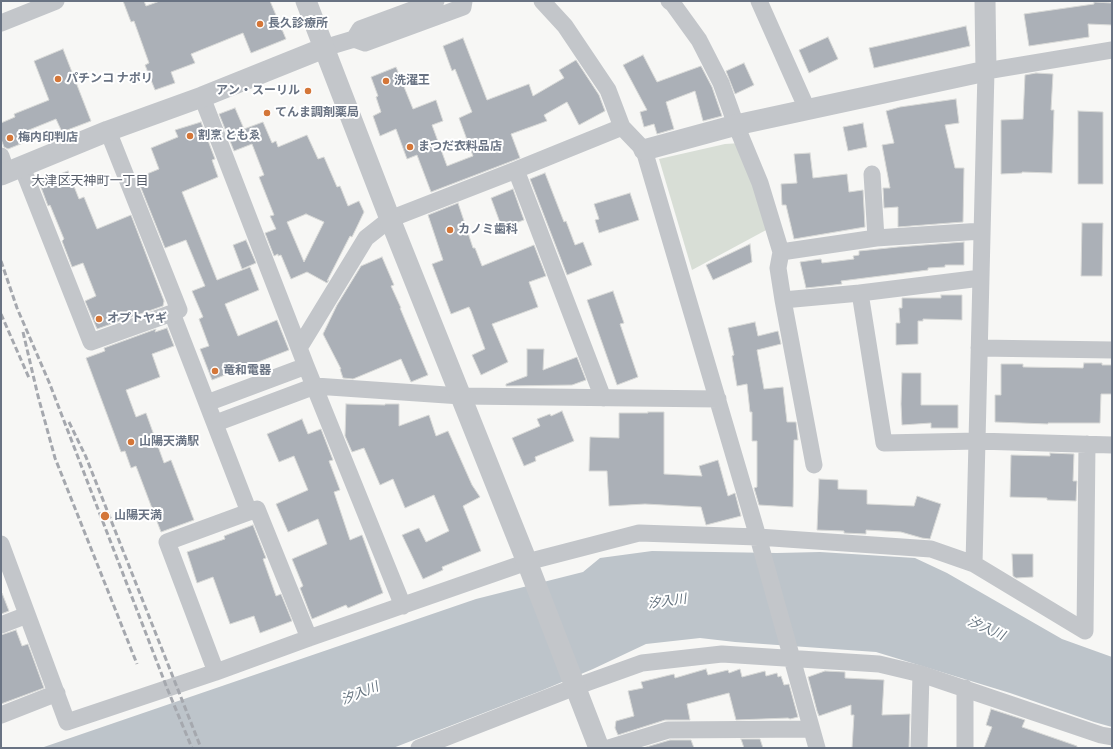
<!DOCTYPE html>
<meta charset="utf-8">
<style>
body{margin:0}
#map{position:relative;width:1113px;height:749px;overflow:hidden;background:#f7f7f5;font-family:Signika,sans-serif}
canvas{display:block}
.frame{position:absolute;inset:0;border:2px solid #697383;pointer-events:none}
</style>
<div id="map">
<canvas width="1113" height="749"></canvas>
<div class="frame"></div>
</div>
<script>
const context = document.querySelector('canvas').getContext('2d');
context.lineJoin = 'round';
function fill(path, color) {
  context.fillStyle = color;
  context.fill(path, 'evenodd');
}
function poly(rows) {
  const path = new Path2D();
  for (const r of rows) {
    path.moveTo(r[0], r[1]);
    for (let i = 2; i < r.length; i += 2) path.lineTo(r[i], r[i + 1]);
  }
  return path;
}
function stroke(path, color, width, dash) {
  context.strokeStyle = color;
  context.lineWidth = width;
  context.lineCap = dash ? 'butt' : 'round';
  context.setLineDash(dash || []);
  context.stroke(path);
}
function write(font, color, halo, rows, align = 'center') {
  context.font = font + ' Signika,"Noto Sans JP",sans-serif';
  context.lineWidth = 4;
  context.setLineDash([]);
  context.textBaseline = 'middle';
  context.strokeStyle = halo;
  context.fillStyle = color;
  for (const [text, x, y, turn = 0] of rows) {
    context.save();
    context.translate(x, y);
    context.rotate((+turn || 0) * Math.PI / 180);
    context.textAlign = isNaN(turn) ? turn : align;
    if (halo) context.strokeText(text, 0, 0);
    context.fillText(text, 0, 0);
    context.restore();
  }
}
fill(poly([
 [741,143,768,229,692,270,659,159,725,144]
]), '#d8ded6');
fill(poly([
 [652,551,777,553,820,552,915,558,947,573,1062,639,1112,657,1112,727,1094,722,1010,693,876,652,735,642,700,638,646,644,593,669,543,690,393,748,41,748,476,599,583,572,600,558]
]), '#bdc4ca');
const building = poly([
 [123,1,144,1,146,6,160,1,270,1,286,39,251,53,243,33,191,54,195,63,171,72,175,83,155,90,145,65,149,63,134,21,131,22,123,1],
 [1094,2,1112,3,1112,25,1088,24,1089,37,1029,46,1024,14,1094,4,1094,2],
 [966,26,970,46,874,68,869,48,966,26],
 [828,37,838,59,809,73,799,50,828,37],
 [463,38,487,100,529,84,533,96,564,78,559,70,576,60,599,95,605,111,579,125,567,102,544,115,547,121,511,134,520,158,431,192,417,155,407,159,396,129,380,136,373,116,381,112,376,97,378,96,371,77,396,67,413,109,436,100,443,121,432,125,447,166,473,156,459,118,472,112,455,69,452,71,443,46,463,38],
 [63,49,91,121,62,132,56,119,19,134,23,143,8,149,4,147,1,139,1,123,15,117,14,114,49,100,34,61,63,49],
 [643,55,657,82,701,66,712,87,722,116,703,121,695,91,666,102,674,129,657,134,654,124,644,127,640,112,647,110,623,65,643,55],
 [744,63,754,85,735,94,726,71,744,63],
 [1036,73,1053,74,1051,110,1054,110,1052,173,1022,172,1022,173,1001,174,1001,120,1023,119,1025,75,1036,73],
 [956,99,959,123,945,125,955,168,964,168,963,222,898,227,898,207,884,208,883,188,890,188,882,145,894,143,886,111,900,107,956,99],
 [235,108,244,129,263,122,272,143,276,141,278,147,307,135,318,159,324,157,337,187,340,186,348,206,359,201,364,212,352,237,350,236,327,281,329,280,327,283,307,272,291,279,281,255,278,256,278,254,274,256,265,233,276,229,270,216,274,215,259,177,264,175,252,144,234,151,219,114,235,108],
 [306,214,324,222,304,262,287,222,306,214],
 [1078,111,1103,112,1103,184,1078,184,1078,111],
 [201,122,215,159,212,160,218,177,182,192,217,280,250,267,259,290,225,304,238,336,277,320,289,350,212,380,200,349,209,346,199,319,203,317,192,291,205,286,186,240,165,248,137,178,159,169,151,148,178,137,175,130,201,122],
 [863,123,867,147,848,151,843,127,863,123],
 [810,153,813,178,847,174,849,192,863,190,865,227,794,239,786,205,782,205,781,184,797,183,794,154,810,153],
 [68,171,79,199,84,197,97,229,131,215,164,301,163,306,97,329,85,301,96,296,83,263,72,267,62,241,64,239,50,205,48,206,39,182,68,171],
 [545,173,564,222,566,221,575,245,583,242,592,265,567,275,530,179,545,173],
 [513,189,524,220,502,228,491,198,513,189],
 [630,193,639,220,599,233,595,220,599,219,594,204,630,193],
 [458,203,473,248,475,248,482,266,534,245,546,276,529,282,538,307,492,324,508,362,481,375,472,355,485,349,471,311,469,307,451,314,432,264,443,260,428,215,458,203],
 [1082,223,1103,223,1102,276,1081,276,1082,223],
 [246,240,256,263,242,269,233,245,246,240],
 [964,242,964,265,945,265,945,267,928,268,928,270,841,281,842,284,825,286,806,288,800,262,821,259,822,263,854,259,853,256,859,255,859,251,898,247,964,242],
 [750,244,752,262,713,280,706,265,750,244],
 [382,257,394,285,391,286,401,308,400,308,428,375,411,382,401,359,353,379,343,378,340,369,341,369,323,334,337,305,361,266,382,257],
 [613,291,624,323,620,324,638,377,617,385,587,300,613,291],
 [941,295,962,295,962,320,923,319,923,321,918,321,918,344,896,345,896,323,900,323,899,308,902,308,902,298,941,298,941,295],
 [755,322,758,336,778,331,781,344,757,350,764,389,783,387,787,422,796,422,798,440,794,440,793,507,759,505,754,488,757,487,757,441,752,441,752,412,750,412,747,384,737,386,732,356,734,355,728,328,755,322],
 [167,328,174,346,152,354,160,377,126,390,136,417,146,413,164,463,171,460,194,520,161,532,136,466,131,468,125,451,121,452,86,358,105,351,104,348,156,329,155,332,167,328],
 [527,349,544,349,543,370,577,357,586,380,572,385,506,386,506,384,527,376,527,349],
 [1084,363,1102,363,1102,365,1112,365,1112,394,1101,394,1100,423,1048,423,1048,424,995,422,995,395,1001,395,1001,364,1023,364,1023,367,1083,368,1084,363],
 [902,373,921,373,921,405,958,405,958,428,931,428,931,423,902,425,901,404,902,373],
 [346,404,385,405,385,404,399,404,399,426,429,415,436,436,448,431,472,485,480,497,463,506,481,551,442,567,443,570,423,579,402,535,419,528,426,542,449,531,434,495,405,508,393,479,380,485,364,448,352,452,345,436,346,404],
 [562,411,574,441,535,457,536,461,524,466,512,438,540,426,537,419,550,414,551,416,562,411],
 [648,412,664,412,664,474,702,476,699,466,718,460,728,496,735,493,741,516,706,525,701,507,645,504,609,506,607,471,589,471,590,437,619,438,619,413,648,413,648,412],
 [302,419,308,434,321,429,333,460,329,461,340,490,334,492,350,540,362,535,383,593,348,608,346,605,312,619,300,588,303,586,292,559,327,544,318,519,288,532,276,504,308,490,294,456,279,462,267,434,302,419],
 [1050,453,1074,454,1073,481,1077,481,1076,501,1047,500,1047,498,1010,497,1011,455,1050,456,1050,453],
 [819,479,838,480,838,489,867,490,867,504,914,506,917,496,941,504,930,539,922,538,901,532,866,530,866,534,844,533,844,531,817,530,819,479],
 [253,525,266,558,263,559,276,596,281,594,292,621,260,633,254,616,230,624,213,577,197,583,187,552,225,539,224,536,253,525],
 [1012,554,1033,554,1033,577,1016,578,1013,576,1012,554],
 [1,593,2,593,9,611,1,614,1,593],
 [16,630,22,646,28,644,44,688,1,704,1,635,16,630],
 [706,669,708,675,728,670,729,673,740,669,742,677,765,671,766,676,777,673,778,677,781,676,784,685,789,684,798,717,790,719,788,718,736,720,729,693,687,704,690,720,665,720,618,735,615,728,616,721,634,716,628,691,643,688,641,682,674,674,675,678,706,669],
 [825,671,845,672,845,678,884,680,882,715,910,714,909,748,852,748,854,715,851,715,851,705,819,716,817,711,808,677,825,671],
 [991,709,1025,720,1022,727,1077,746,1077,748,984,748,992,727,986,725,991,709],
 [741,739,760,739,763,748,744,748,741,739],
 [670,740,691,740,694,748,643,748,670,740]
]);
fill(building, '#abb0b7');
stroke(building, '#d8d9d7', 1);
stroke(poly([
 [542,1,565,26,608,90,622,127,644,150,758,537,817,748],
 [669,1,673,4,699,40,721,83,736,125,760,183,781,252,778,268,783,300,814,465],
 [759,1,807,109],
 [1,23,56,1],
 [354,39,360,29,436,1],
 [324,48,354,39,365,43,463,7,464,1],
 [202,97,306,366,403,606],
 [1,156,7,173],
 [22,167,91,342,172,313,179,310,108,131],
 [516,170,603,398],
 [872,174,876,238],
 [781,252,876,238,982,231],
 [860,293,884,443,977,441,1112,445],
 [783,300,860,293,981,278],
 [172,313,249,512],
 [299,348,366,238,390,219,516,170,622,127],
 [979,348,1112,350],
 [207,403,306,366],
 [216,423,315,386,461,396,718,399],
 [1,544,67,722,216,672,309,638,527,562,639,533,758,537,931,549,974,564,1085,631,1087,444],
 [974,564,986,71,1112,50],
 [1,625,27,615],
 [216,672,167,542,257,509,309,638],
 [1,715,57,693],
 [419,748,575,687,642,663,722,654,879,664,921,674,1101,735,1112,737],
 [609,748,668,730,811,729],
 [919,748,921,674],
 [965,748,965,688]
]), '#c3c6ca', 17);
stroke(poly([
 [306,1,390,219,527,562,599,748],
 [644,150,736,125,986,71,985,1],
 [1,175,108,131,202,97,324,48]
]), '#c3c6ca', 21);
stroke(poly([
 [1,261,17,308,49,382,167,688,192,748],
 [1,314,29,378],
 [23,332,38,396,55,458,137,664],
 [69,422,86,457,201,748]
]), '#a5a8ae', 3, [6, 3]);
for (const [x, y, r, color] of [
 [260,24,4,"#d47638"],
 [58,79,4,"#d47638"],
 [386,81,4,"#d47638"],
 [308,91,4,"#d47638"],
 [267,113,4,"#d47638"],
 [190,136,4,"#d47638"],
 [10,138,4,"#d47638"],
 [410,147,4,"#d47638"],
 [450,230,4,"#d47638"],
 [99,319,4,"#d47638"],
 [215,371,4,"#d47638"],
 [131,442,4,"#d47638"],
 [105,516,5,"#d47638"]
]) {
  const dot = new Path2D();
  dot.arc(x, y, r, 0, 2 * Math.PI);
  context.fillStyle = color;
  context.fill(dot);
  stroke(dot, '#fff', 1.5);
}
write('bold 12px', '#697383', '#fff', [
 ["長久診療所",268,24],
 ["パチンコ ナポリ",66,79],
 ["洗濯王",394,81],
 ["アン・スーリル",300,91,"right"],
 ["てんま調剤薬局",275,113],
 ["割烹 ともゑ",198,136],
 ["梅内印判店",18,138],
 ["まつだ衣料品店",418,147],
 ["カノミ歯科",458,230],
 ["オプトヤギ",107,319],
 ["竜和電器",223,371],
 ["山陽天満駅",139,442],
 ["山陽天満",114,516]
], 'left');
write('13px', '#565d69', '#fff', [
 ["大津区天神町一丁目",90,182]
]);
write('italic 13px', '#65737f', '#fff', [
 ["汐入川",667,602,-8],
 ["汐入川",986,629,24],
 ["汐入川",360,694,-22]
]);
</script>
